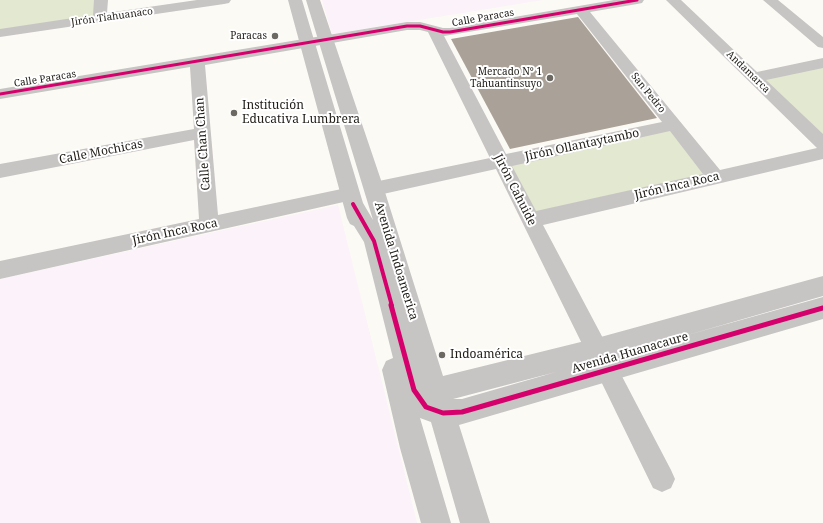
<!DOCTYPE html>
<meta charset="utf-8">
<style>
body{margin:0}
canvas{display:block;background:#fcfaf4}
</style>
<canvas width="823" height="523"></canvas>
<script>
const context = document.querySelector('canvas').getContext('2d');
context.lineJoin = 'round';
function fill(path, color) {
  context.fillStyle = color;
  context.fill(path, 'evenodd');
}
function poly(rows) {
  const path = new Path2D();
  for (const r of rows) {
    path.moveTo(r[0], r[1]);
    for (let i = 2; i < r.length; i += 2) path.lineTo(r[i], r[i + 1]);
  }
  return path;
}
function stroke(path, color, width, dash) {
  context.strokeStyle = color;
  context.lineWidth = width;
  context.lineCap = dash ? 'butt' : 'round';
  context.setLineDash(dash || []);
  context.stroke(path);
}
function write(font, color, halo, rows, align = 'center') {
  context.font = font + ' "Noto Serif",serif';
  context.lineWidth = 4;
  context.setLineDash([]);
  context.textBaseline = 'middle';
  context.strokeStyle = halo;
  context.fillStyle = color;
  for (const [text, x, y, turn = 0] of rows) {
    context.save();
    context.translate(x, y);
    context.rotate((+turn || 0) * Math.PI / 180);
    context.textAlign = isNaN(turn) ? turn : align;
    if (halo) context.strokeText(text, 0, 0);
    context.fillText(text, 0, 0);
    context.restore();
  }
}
fill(poly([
 [322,0,543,0,332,34],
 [338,205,417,523,0,523,0,279]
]), '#fbf2fa');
fill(poly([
 [0,0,96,0,94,17,0,31],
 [823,67,823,137,762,80],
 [674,129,711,173,532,215,507,165]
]), '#e3e8d0');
fill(poly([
 [578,17,657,118,510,149,451,39]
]), '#aaa298');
fill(poly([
 [94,0,108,0,107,13,197,0,231,0,229,3,224,4,0,37,0,29,93,15,94,0],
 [614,0,644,0,642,3,637,4,590,12,720,170,817,148,666,0,681,0,757,72,823,58,823,68,766,80,823,134,823,159,543,225,605,342,608,350,605,358,597,361,589,358,496,169,374,196,368,194,365,189,368,184,374,182,490,158,428,32,420,30,407,30,205,65,218,215,351,187,357,189,360,194,357,199,0,279,0,261,199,219,194,140,0,178,0,164,194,129,190,67,0,99,0,89,407,22,420,22,443,28,450,28,614,0],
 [577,14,662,122,506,154,444,36,577,14],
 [670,131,703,174,536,211,512,166,670,131],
 [763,0,778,0,823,37,823,48,818,47,763,0],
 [607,360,615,363,671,470,675,479,671,488,662,492,653,488,596,371,599,363,607,360]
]), '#c7c4c4');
fill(poly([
 [288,0,302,0,363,203,373,220,306,0,320,0,384,189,443,376,597,338,823,276,823,296,684,336,823,297,823,319,459,425,490,523,460,523,431,422,420,418,451,523,421,523,400,448,382,370,386,361,393,358,364,242,354,226,350,224,347,218,288,0],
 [556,372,462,399,453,399,556,372]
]), '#c7c4c4');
stroke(poly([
 [0,94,407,26,420,26,443,32,450,32,637,0]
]), '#d6006c', 3);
stroke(poly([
 [353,204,374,241,392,306]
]), '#d6006c', 4);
stroke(poly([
 [391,305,414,390,426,407,443,413,462,412,823,308]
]), '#d6006c', 5);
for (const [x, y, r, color] of [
 [275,36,4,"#6c6963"],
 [550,78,4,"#6c6963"],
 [234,113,4,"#6c6963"],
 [442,355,4,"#6c6963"]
]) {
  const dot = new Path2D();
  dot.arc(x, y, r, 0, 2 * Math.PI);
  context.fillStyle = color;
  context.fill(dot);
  stroke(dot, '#fff', 1.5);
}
write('10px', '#1e1b15', '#fff', [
 ["Jirón Tiahuanaco",112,17,-8],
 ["Calle Paracas",483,18,-10],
 ["Andamarca",748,72,44],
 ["Calle Paracas",45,79,-9],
 ["San Pedro",648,93,51]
]);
write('10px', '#1e1b15', '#fff', [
 ["Paracas",267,36],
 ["Mercado N° 1",542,72],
 ["Tahuantinsuyo",542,84]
], 'right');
write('12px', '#1e1b15', '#fff', [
 ["Institución",242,106],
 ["Educativa Lumbrera",242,120],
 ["Indoamérica",450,355]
], 'left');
write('12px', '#1e1b15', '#fff', [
 ["Calle Chan Chan",203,144,-94],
 ["Jirón Ollantaytambo",582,145,-12],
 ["Calle Mochicas",101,152,-11],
 ["Jirón Inca Roca",677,186,-13],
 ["Jirón Cahuide",515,190,63],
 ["Jirón Inca Roca",175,232,-12],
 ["Avenida Indoamerica",396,261,73],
 ["Avenida Huanacaure",630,353,-16]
]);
</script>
